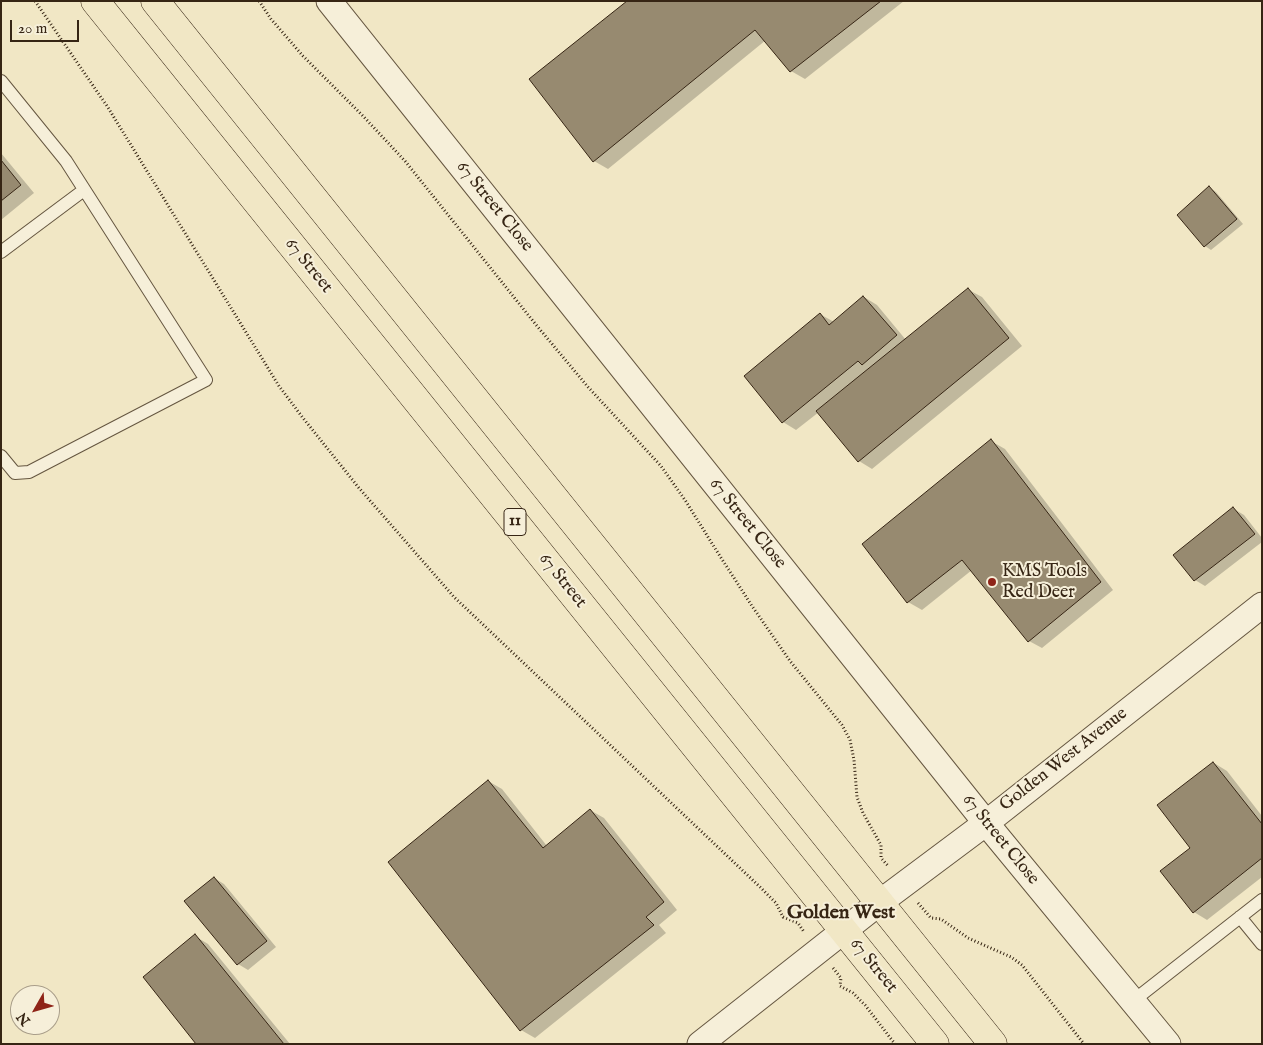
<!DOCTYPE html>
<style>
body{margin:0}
#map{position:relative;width:1263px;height:1045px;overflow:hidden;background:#f1e7c5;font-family:"IM FELL English",serif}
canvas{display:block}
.frame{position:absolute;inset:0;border:2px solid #362514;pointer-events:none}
.north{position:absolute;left:10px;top:985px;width:50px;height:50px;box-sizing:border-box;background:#f6efd9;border:1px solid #a99e8a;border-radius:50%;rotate:232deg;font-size:14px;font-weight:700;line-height:20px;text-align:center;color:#362514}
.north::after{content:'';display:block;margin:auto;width:18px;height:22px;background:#8f2418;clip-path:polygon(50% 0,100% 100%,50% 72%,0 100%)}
.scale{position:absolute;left:10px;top:20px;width:69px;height:22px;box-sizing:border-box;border:2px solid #362514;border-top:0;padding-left:6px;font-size:15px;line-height:18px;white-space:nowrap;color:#362514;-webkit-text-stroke:4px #f6efd9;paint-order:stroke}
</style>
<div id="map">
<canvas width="1263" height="1045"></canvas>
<div class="frame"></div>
<div class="north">N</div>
<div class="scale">20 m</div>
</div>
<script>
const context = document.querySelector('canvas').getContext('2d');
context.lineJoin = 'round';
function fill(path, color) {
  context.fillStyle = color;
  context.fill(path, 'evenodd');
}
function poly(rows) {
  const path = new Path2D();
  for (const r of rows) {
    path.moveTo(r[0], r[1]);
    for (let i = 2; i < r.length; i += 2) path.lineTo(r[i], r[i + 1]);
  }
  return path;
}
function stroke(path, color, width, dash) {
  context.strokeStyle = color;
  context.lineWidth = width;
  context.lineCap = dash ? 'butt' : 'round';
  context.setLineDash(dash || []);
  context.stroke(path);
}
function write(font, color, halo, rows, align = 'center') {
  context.font = font + ' "IM FELL English",serif';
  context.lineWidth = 4;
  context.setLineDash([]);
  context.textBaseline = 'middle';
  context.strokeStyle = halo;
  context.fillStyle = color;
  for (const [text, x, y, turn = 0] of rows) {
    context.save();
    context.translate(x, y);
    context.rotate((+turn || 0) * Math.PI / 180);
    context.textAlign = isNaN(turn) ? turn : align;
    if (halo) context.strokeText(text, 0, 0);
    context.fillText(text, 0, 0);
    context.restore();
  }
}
fill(poly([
 [629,1,904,1,805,79,791,71,766,40,608,169,594,161,531,80],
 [1,153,34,193,1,220],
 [1210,188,1216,192,1243,224,1211,250,1205,246],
 [969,290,982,297,1022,346,872,469,859,461,819,412,796,430,783,422,746,376,820,314,834,322,864,297,877,305,906,340],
 [991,441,1005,449,1113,590,1042,648,1029,641,972,570,922,610,908,602,864,544],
 [1234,509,1244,515,1262,538,1262,542,1205,586,1195,580],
 [1214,763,1227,771,1262,816,1262,877,1207,920,1194,912,1191,848],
 [488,781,502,789,547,846,590,810,604,818,677,910,659,925,666,933,535,1038,521,1030],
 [214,878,224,884,276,947,248,970,238,964,186,902],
 [195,936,208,944,290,1044,198,1044]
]), '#0003');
const building = poly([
 [627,1,881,1,790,72,755,30,593,162,529,79,627,1],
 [1,160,21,185,1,201,1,160],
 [1209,186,1237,219,1204,247,1177,215,1209,186],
 [968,288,1009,338,858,462,816,411,968,288],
 [863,296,897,335,862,365,858,361,782,423,744,376,820,313,829,325,863,296],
 [991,439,1101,582,1028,642,962,560,907,603,862,544,991,439],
 [1233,507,1255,534,1194,581,1173,555,1233,507],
 [1213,762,1262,824,1262,858,1193,913,1160,871,1190,848,1157,805,1213,762],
 [488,780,543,848,590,809,664,902,646,917,654,925,520,1031,388,862,488,780],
 [214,877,267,941,237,965,184,901,214,877],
 [195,934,284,1044,196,1044,143,977,195,934]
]);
fill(building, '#978a70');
stroke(building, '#362514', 1);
const lane = poly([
 [1,81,66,161,206,380,29,472,15,473,1,456],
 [1,252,84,190],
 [1240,917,1262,944],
 [1133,1001,1262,900]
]);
const street = poly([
 [329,1,986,823,1168,1044],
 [700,1044,879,903,986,823,1262,605]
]);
const primary = poly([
 [95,1,935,1044],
 [155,1,993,1044]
]);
stroke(lane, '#655640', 14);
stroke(street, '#655640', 27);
stroke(primary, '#362514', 29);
stroke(poly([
 [35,1,107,106,279,386,303,418,359,488,454,597,760,887,776,903,783,917,798,923,804,932],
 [259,1,271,19,303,56,363,116,405,161,537,326,588,387,661,466,685,500,718,553,752,606,790,661,842,725,850,740,854,760,857,797,863,813,881,845,881,858,889,867],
 [918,903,931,918,941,919,968,938,1011,957,1022,965,1084,1044],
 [833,968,841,978,840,986,853,993,865,1005,895,1044]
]), '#362514', 3, [1, 2.5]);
stroke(lane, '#f6efd9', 12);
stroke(street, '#f6efd9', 25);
stroke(primary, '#f1e7c5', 28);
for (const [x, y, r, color] of [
 [992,582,5,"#8f2418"]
]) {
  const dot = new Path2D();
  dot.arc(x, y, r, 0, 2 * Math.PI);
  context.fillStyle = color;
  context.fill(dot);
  stroke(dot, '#f6efd9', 2);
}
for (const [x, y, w] of [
 [515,522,22]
]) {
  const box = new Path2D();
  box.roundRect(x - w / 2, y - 13.5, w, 27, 4);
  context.fillStyle = '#f6efd9';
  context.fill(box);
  stroke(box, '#362514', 1);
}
write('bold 16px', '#362514', null, [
 ["11",515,522]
]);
write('18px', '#362514', '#f6efd9', [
 ["67 Street Close",494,207,51],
 ["67 Street",308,266,51],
 ["67 Street Close",747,524,51],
 ["67 Street",562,581,51],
 ["Golden West Avenue",1064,760,-38],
 ["67 Street Close",1000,840,51],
 ["67 Street",873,966,51]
]);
write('18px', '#362514', '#f6efd9', [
 ["KMS Tools",1002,572],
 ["Red Deer",1002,593]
], 'left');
write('bold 20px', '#362514', '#f6efd9', [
 ["Golden West",841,914]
]);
</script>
